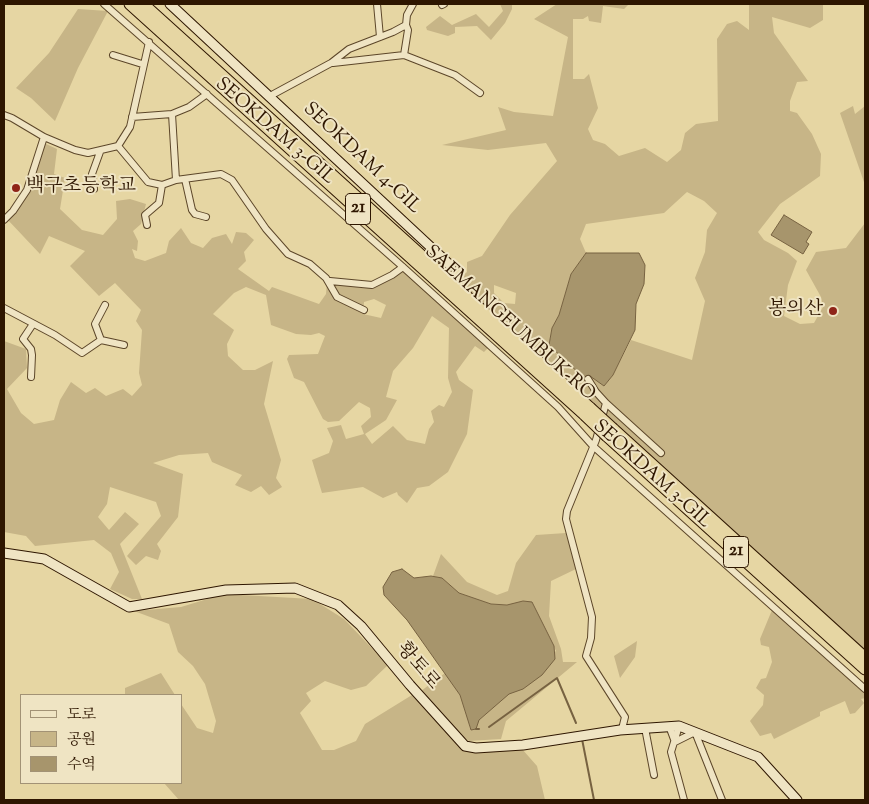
<!DOCTYPE html>
<meta charset="utf-8">
<style>
body{margin:0}
#map{position:relative;width:869px;height:804px;overflow:hidden;background:#e6d6a3;font-family:"Sorts Mill Goudy","Noto Serif KR",serif}
canvas{display:block}
.frame{position:absolute;inset:0;border:5px solid #2e1600;pointer-events:none}
.legend{position:absolute;left:20px;top:694px;width:162px;height:90px;box-sizing:border-box;background:#efe4c3;border:1px solid #a29275;margin:0;padding:6px 9px;list-style:none;font-size:15px;color:#2e1600}
.legend li{display:flex;align-items:center;gap:10px;height:25px}
.legend b{width:25px;border:1px solid #a29275}
</style>
<div id="map">
<canvas width="869" height="804"></canvas>
<div class="frame"></div>
<ul class="legend">
<li><b style="height:6px;background:#efe4c3"></b>도로</li>
<li><b style="height:14px;background:#c7b587"></b>공원</li>
<li><b style="height:14px;background:#a7956c"></b>수역</li>
</ul>
</div>
<script>
const context = document.querySelector('canvas').getContext('2d');
context.lineJoin = 'round';
function fill(path, color) {
  context.fillStyle = color;
  context.fill(path, 'evenodd');
}
function poly(rows) {
  const path = new Path2D();
  for (const r of rows) {
    path.moveTo(r[0], r[1]);
    for (let i = 2; i < r.length; i += 2) path.lineTo(r[i], r[i + 1]);
  }
  return path;
}
function stroke(path, color, width, dash) {
  context.strokeStyle = color;
  context.lineWidth = width;
  context.lineCap = dash ? 'butt' : 'round';
  context.setLineDash(dash || []);
  context.stroke(path);
}
function write(font, color, halo, rows, align = 'center') {
  context.font = font + ' "Sorts Mill Goudy","Noto Serif KR",serif';
  context.lineWidth = 4;
  context.setLineDash([]);
  context.textBaseline = 'middle';
  context.strokeStyle = halo;
  context.fillStyle = color;
  for (const [text, x, y, turn = 0] of rows) {
    context.save();
    context.translate(x, y);
    context.rotate((+turn || 0) * Math.PI / 180);
    context.textAlign = isNaN(turn) ? turn : align;
    if (halo) context.strokeText(text, 0, 0);
    context.fillText(text, 0, 0);
    context.restore();
  }
}
fill(poly([
 [500,4,512,4,512,9,505,23,491,40,477,26,455,27,455,33,448,36,427,30,426,27,440,16,452,25,476,14,489,27,503,11],
 [557,4,629,4,624,9,603,6,601,23,589,21,588,16,583,19,573,19,573,79,584,79,589,74,598,108,588,129,593,140,605,144,619,156,645,148,667,162,681,150,685,133,696,124,718,121,717,39,727,24,737,21,749,30,749,4,823,4,823,20,810,28,772,17,774,33,808,81,797,82,790,101,790,111,797,113,812,134,821,154,820,176,780,204,758,232,764,240,788,253,797,261,788,285,784,316,800,324,814,323,823,307,821,297,806,270,816,252,846,248,865,223,865,651,516,332,490,312,452,273,460,278,467,272,467,262,482,256,510,215,557,161,546,143,488,150,442,145,506,130,498,107,514,112,553,116,568,37,534,19],
 [687,192,704,201,717,213,707,230,705,252,695,278,705,301,692,360,631,340,613,375,604,386,590,376,584,378,549,345,552,328,559,315,571,274,586,253,580,239,586,224,664,213],
 [494,285,516,293,515,304,504,303,494,293],
 [78,9,108,11,78,68,55,121,31,98,16,88,49,53],
 [853,106,855,114,865,106,865,185,840,113],
 [44,143,57,149,54,174,65,178,60,209,82,230,103,235,117,219,116,201,130,199,146,204,141,224,133,231,138,241,137,251,132,249,135,258,145,261,166,253,169,241,181,228,191,243,203,248,212,238,226,234,232,244,236,232,246,233,254,240,244,252,246,261,238,269,269,291,272,287,319,304,326,294,327,282,363,288,379,285,404,271,488,348,484,352,475,346,456,372,459,380,473,390,467,434,448,472,429,486,417,488,407,503,398,495,397,492,383,498,363,487,322,493,312,460,329,453,333,441,327,428,341,425,346,439,364,434,361,426,371,417,370,408,359,402,339,421,328,422,323,419,304,382,294,378,287,359,289,355,318,354,325,336,319,333,311,335,296,334,271,325,266,295,246,287,234,293,213,314,234,330,227,344,228,356,243,370,255,370,273,361,264,404,281,460,276,478,282,487,269,495,261,486,251,492,235,485,242,475,212,462,208,453,179,455,153,463,183,474,178,517,157,544,161,551,158,560,146,556,136,565,127,556,161,516,156,502,110,487,107,504,98,517,109,530,125,512,139,524,120,544,142,599,132,599,110,589,119,572,111,553,94,540,35,546,26,536,4,532,4,341,26,349,27,368,7,389,21,413,34,424,54,420,60,400,71,382,86,393,95,388,106,396,123,389,132,396,142,385,139,373,142,330,136,321,141,310,115,283,99,296,70,266,85,251,49,236,40,254,7,219,27,193],
 [374,299,386,305,381,318,363,314,364,302],
 [432,316,449,328,448,378,452,392,444,407,439,405,431,411,434,422,429,429,425,444,407,440,393,426,372,444,365,434,386,420,397,400,386,397,393,371,413,348],
 [566,533,576,569,551,581,549,616,561,649,563,662,577,662,506,721,501,739,469,741,458,733,421,691,445,673,460,695,468,717,470,728,556,651,533,604,523,601,511,605,491,604,459,593,443,579,433,576,441,554,467,582,497,595,508,591,516,563,536,535],
 [224,594,312,599,344,619,388,665,366,686,351,690,325,681,306,693,311,701,300,713,322,750,334,750,356,741,365,724,412,695,476,753,522,749,537,766,545,800,179,800,164,783,181,783,181,704,197,728,213,733,216,721,205,684,193,666,178,652,169,624,134,611,181,607],
 [772,610,865,694,865,698,861,699,864,703,855,713,850,714,845,701,820,712,820,716,774,739,771,733,760,736,750,721,763,705,764,695,756,688,761,679,766,678,772,662,769,647,761,645,760,639],
 [637,641,635,657,620,678,614,656],
 [161,673,175,695,125,695,125,688]
]), '#c7b587');
const water = poly([
 [784,215,812,232,806,242,809,244,803,254,771,235,784,215],
 [586,253,639,253,645,265,644,284,636,304,635,330,613,375,604,386,590,376,584,378,549,345,552,328,559,315,571,274,586,253],
 [402,569,414,578,431,576,442,578,459,593,491,604,507,605,523,601,532,602,554,646,555,659,542,675,523,689,509,694,479,720,476,729,471,730,460,695,407,620,384,595,383,587,392,572,402,569]
]);
fill(water, '#a7956c');
stroke(water, '#776241', 1);
stroke(poly([
 [489,727,557,678,576,723],
 [476,729,479,729],
 [582,739,594,800]
]), '#776241', 2);
const street = poly([
 [104,4,403,267,558,407,593,446,865,689],
 [377,4,380,37],
 [442,5,444,4],
 [406,25,408,30,404,55,455,75,480,93],
 [113,55,142,64],
 [333,63,404,55],
 [270,96,331,63,349,49,393,32,406,25,407,15,413,4],
 [172,114,176,180],
 [4,115,12,118,44,137,75,150,88,153,118,146,130,127,149,42],
 [132,117,172,114,189,107,207,94],
 [118,146,148,182,162,185,176,180,221,174,232,180,266,229,288,254,310,264,326,278,337,297,364,310],
 [185,179,192,210,195,214,206,217],
 [94,189,92,174,100,152],
 [4,220,13,211,27,190,44,137],
 [147,225,145,215,159,203,162,185],
 [330,281,372,285,392,275,403,267],
 [4,308,55,335,82,353,101,340,124,345],
 [101,340,95,324,105,305],
 [31,377,32,355,31,349,23,339,33,324],
 [588,379,596,392,606,403],
 [669,726,675,742,695,732,722,800],
 [679,726,671,752,684,800],
 [645,728,654,775],
 [622,729,625,717,586,656,591,638,592,617,566,519,567,511,596,440,606,403,661,453]
]);
const secondary = poly([
 [170,4,451,266],
 [4,553,44,559,129,607,226,590,295,588,338,605,361,626,410,685,465,746,476,748,523,745,620,730,679,726,758,757,797,800]
]);
const highway = poly([
 [130,4,585,415],
 [143,4,590,408],
 [613,429,865,658],
 [607,436,865,669]
]);
stroke(street, '#5c4629', 8);
stroke(secondary, '#2e1600', 11);
stroke(highway, '#2e1600', 13);
stroke(street, '#efe4c3', 6);
stroke(secondary, '#efe4c3', 9);
stroke(highway, '#e6d6a3', 11);
const highwayBridge = poly([
 [590,408,613,429],
 [585,415,607,436]
]);
stroke(highwayBridge, '#2e1600', 13, []);
stroke(highwayBridge, '#e6d6a3', 11);
for (const [x, y, r, color] of [
 [16,188,5,"#8f2418"],
 [833,311,5,"#8f2418"]
]) {
  const dot = new Path2D();
  dot.arc(x, y, r, 0, 2 * Math.PI);
  context.fillStyle = color;
  context.fill(dot);
  stroke(dot, '#efe4c3', 2);
}
for (const [x, y, w] of [
 [358,209,25],
 [736,552,25]
]) {
  const box = new Path2D();
  box.roundRect(x - w / 2, y - 15.5, w, 31, 4);
  context.fillStyle = '#efe4c3';
  context.fill(box);
  stroke(box, '#2e1600', 1);
}
write('bold 18px', '#2e1600', null, [
 ["21",358,209],
 ["21",736,552]
]);
write('19px', '#2e1600', '#efe4c3', [
 ["SEOKDAM 3-GIL",274,132,41],
 ["SEOKDAM 4-GIL",361,159,43],
 ["SAEMANGEUMBUK-RO",509,324,42],
 ["SEOKDAM 3-GIL",651,475,42],
 ["황토로",417,667,50]
]);
write('19px', '#2e1600', '#efe4c3', [
 ["백구초등학교",26,188],
 ["봉의산",823,311,"right"]
], 'left');
</script>
